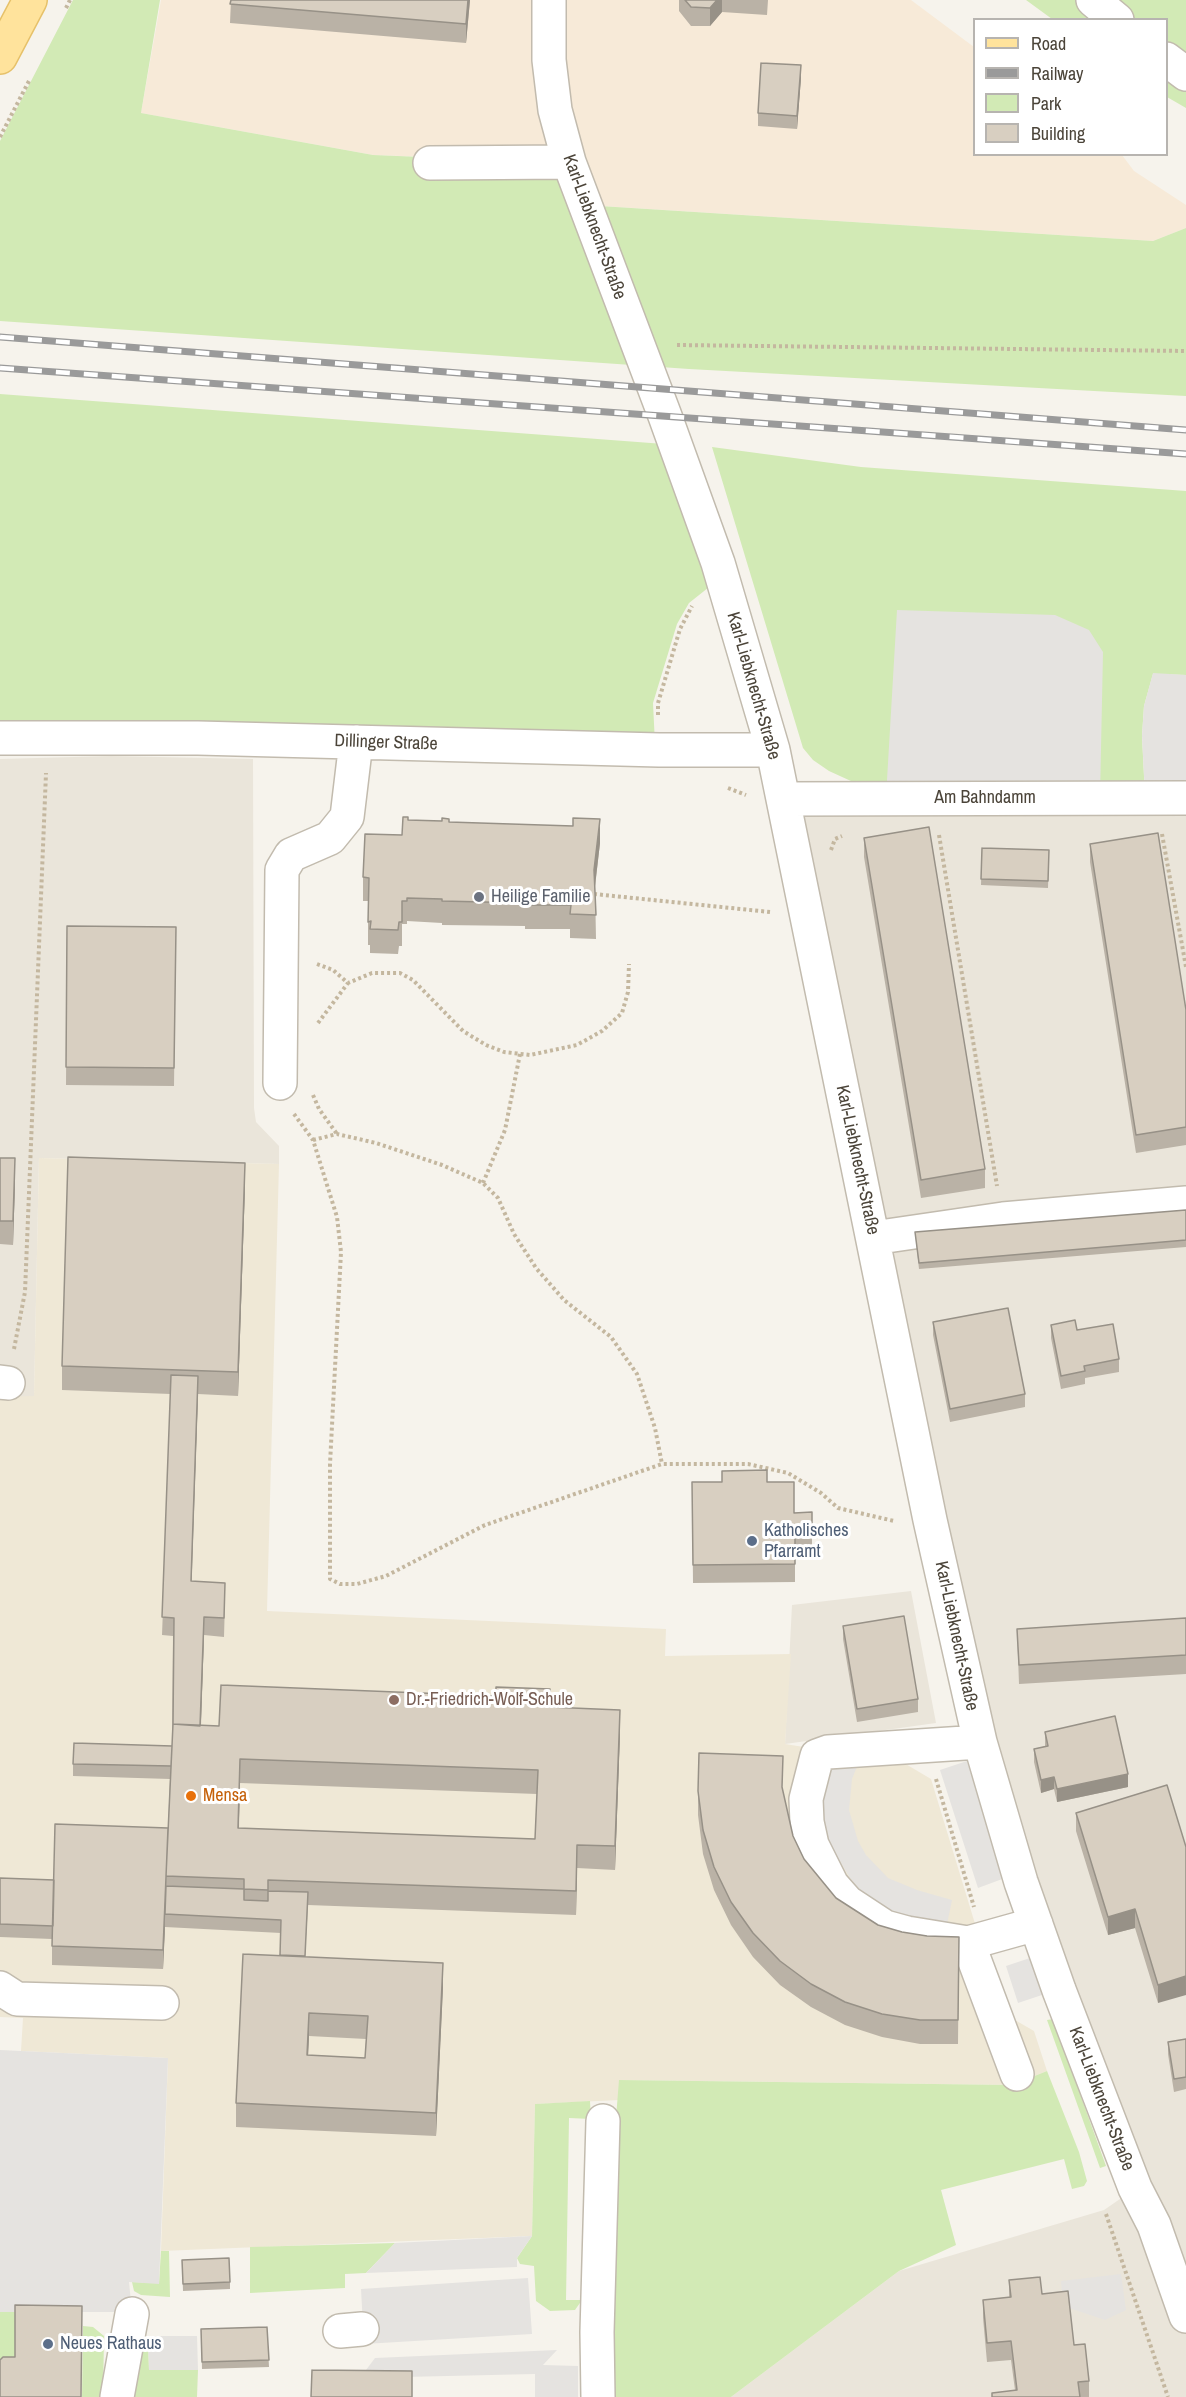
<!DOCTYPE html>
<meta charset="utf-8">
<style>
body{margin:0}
#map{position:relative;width:1186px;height:2397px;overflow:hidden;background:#f6f3ec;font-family:"Archivo Narrow",sans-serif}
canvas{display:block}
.legend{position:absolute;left:973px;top:18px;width:195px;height:138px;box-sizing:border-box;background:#fff;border:2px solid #b7b4b0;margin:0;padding:8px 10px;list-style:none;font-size:18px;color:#4b4439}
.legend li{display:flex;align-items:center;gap:12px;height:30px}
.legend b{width:30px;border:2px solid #b7b4b0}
</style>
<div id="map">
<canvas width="1186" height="2397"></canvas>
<ul class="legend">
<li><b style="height:8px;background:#ffe39c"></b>Road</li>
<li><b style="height:8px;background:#9a9a9a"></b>Railway</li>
<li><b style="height:16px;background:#d2eab5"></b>Park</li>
<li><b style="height:16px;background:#d8cfc1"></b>Building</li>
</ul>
</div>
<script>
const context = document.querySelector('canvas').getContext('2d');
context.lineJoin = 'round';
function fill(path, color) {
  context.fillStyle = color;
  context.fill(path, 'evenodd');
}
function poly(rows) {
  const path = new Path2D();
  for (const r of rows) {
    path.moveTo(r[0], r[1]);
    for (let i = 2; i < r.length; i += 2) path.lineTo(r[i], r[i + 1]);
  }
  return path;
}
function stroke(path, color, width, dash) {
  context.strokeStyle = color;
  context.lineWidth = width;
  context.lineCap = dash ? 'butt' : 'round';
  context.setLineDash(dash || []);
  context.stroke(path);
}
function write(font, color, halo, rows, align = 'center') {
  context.font = font + ' "Archivo Narrow",sans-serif';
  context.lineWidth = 6;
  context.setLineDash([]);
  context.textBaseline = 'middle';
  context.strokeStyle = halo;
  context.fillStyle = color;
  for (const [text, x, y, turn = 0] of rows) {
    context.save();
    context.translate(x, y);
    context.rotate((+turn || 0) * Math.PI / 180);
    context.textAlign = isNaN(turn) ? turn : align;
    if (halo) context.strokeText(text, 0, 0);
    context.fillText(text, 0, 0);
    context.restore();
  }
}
fill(poly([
 [111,756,253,759,254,1108,256,1122,279,1146,279,1164,39,1158,34,1397,0,1397,0,759],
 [1186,800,1186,2397,731,2397,899,2271,1104,2210,1136,2188,1023,1881,787,802],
 [911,1591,936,1723,785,1744,792,1605]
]), '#eae5da');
fill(poly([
 [161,0,911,0,974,47,974,154,1122,155,1134,171,1186,205,1186,228,1153,241,585,205,569,162,373,155,141,113]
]), '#f7ead8');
fill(poly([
 [39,1158,279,1164,267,1611,666,1629,665,1656,791,1654,785,1744,904,1763,931,1779,976,1927,1008,2016,1034,2031,1047,2071,1012,2085,619,2080,619,2100,535,2104,532,2236,161,2251,168,2058,21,2051,23,2018,0,2017,0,1397,34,1396]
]), '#efe8d6');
fill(poly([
 [73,0,160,0,141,113,373,155,568,163,584,205,1153,241,1186,228,1186,396,689,369,0,321,0,141],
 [1026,0,1186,0,1186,108,1167,97,1166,20,1052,19],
 [0,394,664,444,718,580,689,603,677,624,653,703,656,765,111,748,0,753],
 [712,447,861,467,1186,491,1186,675,1153,674,1144,706,1142,736,1145,796,886,797,829,771,813,760,803,748],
 [1053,2019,1106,2166,1100,2168,1047,2020],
 [1047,2071,1079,2152,1087,2181,1084,2186,1072,2189,1064,2159,941,2190,956,2245,899,2271,731,2397,600,2397,599,2332,619,2080,1012,2085],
 [590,2101,591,2119,569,2118,566,2300,582,2300,575,2310,550,2311,536,2301,534,2266,520,2264,517,2258,532,2236,535,2104],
 [395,2243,366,2273,345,2274,345,2288,250,2293,250,2247],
 [161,2251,169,2251,170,2297,141,2295,134,2291,132,2282,159,2283],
 [0,2312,17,2312,16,2375,0,2375],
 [83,2326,93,2327,104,2336,103,2397,82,2397],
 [148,2336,149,2370,198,2370,197,2397,125,2397,144,2337]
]), '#d2eab5');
fill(poly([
 [897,610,1055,615,1089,630,1103,652,1100,797,886,797],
 [1153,673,1186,675,1186,797,1145,796,1142,736,1144,706],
 [825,1758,858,1764,852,1779,849,1810,858,1841,866,1855,888,1878,917,1890,952,1900,946,1929,888,1914,863,1894,850,1878,829,1843,822,1821,819,1799],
 [967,1761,1005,1878,978,1888,940,1770],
 [1033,1957,1045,1994,1018,2003,1006,1966],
 [0,2050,168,2058,159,2284,129,2282,132,2312,0,2312],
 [532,2236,517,2258,517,2267,366,2273,395,2243],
 [1121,2274,1126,2310,1105,2320,1063,2306,1061,2281],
 [528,2278,532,2334,364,2344,361,2289],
 [148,2336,197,2336,198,2370,149,2370],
 [557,2350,543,2365,578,2366,578,2397,535,2397,535,2374,360,2378,375,2358]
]), '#e5e3e0');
const minor = poly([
 [549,0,549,60,555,110,569,162,665,416,718,563,773,750,930,1520,980,1742,1021,1882,1059,1990,1135,2188,1154,2225,1186,2316],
 [1093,0,1117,20],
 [1166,59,1186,74],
 [430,163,569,162],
 [0,738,198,738,659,750,773,750],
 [784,799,1186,798],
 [280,1083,282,870,291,855,330,838,347,817,356,742],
 [873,1238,1003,1219,1186,1203],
 [0,1382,8,1383],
 [980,1742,828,1752,817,1756,806,1799,807,1822,812,1845,832,1885,847,1902,885,1927,907,1933,968,1943,1036,1924],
 [968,1943,1017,2074],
 [0,1988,17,1999,162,2003],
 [340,2331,362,2329],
 [117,2397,132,2314],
 [598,2397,597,2332,603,2121]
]);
const major = poly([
 [0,57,30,0]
]);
stroke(minor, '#c2bbae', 36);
stroke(major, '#e6c16a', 36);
stroke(poly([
 [66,8,70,0],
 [0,137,30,79],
 [677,345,1186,351],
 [658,715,658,703,680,629,692,606],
 [728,788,746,795],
 [1162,834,1186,967],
 [939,835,997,1186],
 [831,850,835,839,842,836],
 [594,894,770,912],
 [317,964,333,970,348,983,372,973,400,973,413,980,463,1031,486,1045,504,1052,530,1055,577,1045,602,1031,622,1013,628,992,629,964],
 [318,1023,348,983],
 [313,1095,319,1109,337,1134],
 [294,1114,313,1140,337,1217,341,1252,330,1464,330,1579,340,1584,357,1584,386,1576,485,1525,662,1464,748,1464,788,1473,821,1493,838,1508,894,1521],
 [313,1140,337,1134,376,1143,442,1165,483,1183,498,1198,514,1234,536,1268,564,1300,611,1337,637,1374,655,1428,662,1464],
 [483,1183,505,1130,520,1054],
 [14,1349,25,1292,46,773],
 [936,1779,974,1907],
 [1106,2214,1168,2397]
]), '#c4b79f', 4, [3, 3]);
stroke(minor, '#fff', 33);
stroke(major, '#ffe39c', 33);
const rail = poly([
 [0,337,1186,430],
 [0,368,1186,454]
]);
stroke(rail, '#9a9a9a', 7);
stroke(rail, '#fff', 4.5, [14]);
fill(poly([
 [231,0,470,0,466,43,230,23],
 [679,0,768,0,767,15,722,12,710,26,691,26,679,11],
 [801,78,797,129,758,126,758,113],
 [408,820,449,822,600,843,595,887,596,939,570,938,570,929,525,929,525,926,442,925,442,923,407,921,407,924,402,924,402,946,399,946,398,954,370,953,370,945,368,945,368,901,363,901,363,877,402,835],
 [864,838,985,1169,985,1188,921,1198,864,857],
 [1090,844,1186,1010,1186,1145,1136,1153,1090,862],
 [982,848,1049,850,1048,888,981,885],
 [67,926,176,927,174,1086,66,1085],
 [0,1158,15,1182,13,1245,0,1244],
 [245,1186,238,1396,198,1394,191,1581,225,1601,224,1637,204,1635,201,1726,219,1726,550,1707,620,1734,615,1870,577,1868,576,1915,308,1905,305,1957,443,1987,436,2136,236,2127,236,2103,280,1955,281,1933,165,1927,163,1969,52,1965,52,1939,0,1937,0,1878,54,1880,168,1828,170,1779,73,1776,73,1764,172,1746,173,1636,162,1635,171,1394,62,1390,62,1366],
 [240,1783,537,1794,535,1839,239,1828],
 [309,2036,366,2039,365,2058,308,2055],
 [1186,1210,1186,1247,919,1269,915,1232],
 [933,1322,1025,1394,1025,1407,950,1422,933,1335],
 [1051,1325,1077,1330,1119,1359,1119,1372,1085,1378,1085,1384,1061,1389,1051,1338],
 [692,1482,767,1482,794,1513,812,1512,812,1552,795,1552,795,1582,693,1583],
 [1186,1618,1186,1674,1019,1684,1017,1629],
 [843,1626,918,1699,918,1712,857,1722,843,1639],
 [1045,1732,1128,1787,1057,1802,1054,1789,1041,1793,1034,1762,1034,1749,1045,1746],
 [1167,1785,1158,2003,1135,1928,1108,1935,1076,1831,1076,1813],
 [698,1791,793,1836,804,1859,836,1898,878,1925,902,1932,927,1936,959,1937,958,2044,920,2044,882,2037,845,2025,811,2007,780,1985,753,1957,731,1925,714,1890,703,1854,698,1815],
 [1186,2039,1186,2089,1174,2092,1168,2054,1168,2042],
 [182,2260,230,2282,230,2289,183,2291],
 [1009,2280,1042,2294,1074,2345,1089,2381,1089,2397,992,2397,1015,2390,1011,2360,987,2362,983,2318,983,2300,1009,2297],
 [267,2327,269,2367,202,2369,201,2329]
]), '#bab2a6');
fill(poly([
 [468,0,470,0,466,43,466,24],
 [717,0,722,0,722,12,710,26,710,8],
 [801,65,801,78,797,129,797,116],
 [600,819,600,843,594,894,594,870],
 [15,1158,15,1182,13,1245,13,1221],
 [245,1163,245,1186,238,1396,238,1372],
 [198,1376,198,1394,191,1599,191,1581],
 [204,1617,204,1635,200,1749,200,1731],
 [620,1710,620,1734,615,1870,615,1846],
 [240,1759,240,1783,238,1852,238,1828],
 [1128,1774,1128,1787,1057,1802,1057,1789],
 [1054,1777,1054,1789,1041,1793,1041,1780],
 [577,1845,577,1868,576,1915,576,1891],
 [1135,1909,1135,1928,1108,1935,1108,1917],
 [165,1914,165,1927,163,1969,163,1950],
 [443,1963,443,1987,436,2136,436,2113],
 [1186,1976,1186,1995,1158,2003,1158,1985],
 [309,2013,309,2036,307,2079,307,2055]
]), '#979187');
const building = poly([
 [231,0,468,0,466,24,230,4,231,0],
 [685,0,717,0,710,8,691,7,685,0],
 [761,63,801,65,797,116,758,113,761,63],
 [403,817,408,817,408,820,442,821,442,818,449,819,449,822,573,826,573,818,600,819,594,870,596,915,570,914,571,905,525,905,525,903,442,901,442,899,407,898,407,901,402,901,402,922,399,922,398,930,370,929,371,921,368,922,369,878,363,877,365,834,402,835,403,817],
 [929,827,985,1169,921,1180,864,838,929,827],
 [1158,833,1186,1010,1186,1127,1136,1135,1090,844,1158,833],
 [982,848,1049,850,1048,881,981,879,982,848],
 [67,926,176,927,174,1068,66,1067,67,926],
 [68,1157,245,1163,238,1372,62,1366,68,1157],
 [0,1158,15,1158,13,1221,0,1221,0,1158],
 [1186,1210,1186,1240,919,1263,915,1232,1186,1210],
 [1008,1308,1025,1394,950,1409,933,1322,1008,1308],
 [1075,1320,1077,1330,1113,1324,1119,1359,1084,1366,1085,1371,1061,1376,1051,1325,1075,1320],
 [171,1375,198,1376,191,1581,225,1583,224,1618,204,1617,200,1726,173,1724,174,1618,162,1617,171,1375],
 [767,1470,767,1482,794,1482,794,1513,812,1512,812,1533,795,1534,795,1564,693,1565,692,1482,722,1482,722,1471,767,1470],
 [904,1616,918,1699,857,1709,843,1626,904,1616],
 [1186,1618,1186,1655,1019,1665,1017,1629,1186,1618],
 [221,1685,496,1696,496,1687,550,1689,549,1707,620,1710,615,1846,577,1845,576,1891,268,1880,268,1890,244,1889,244,1879,166,1876,173,1724,219,1726,221,1685],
 [240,1759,538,1770,535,1839,238,1828,240,1759],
 [1115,1716,1128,1774,1057,1789,1054,1777,1041,1780,1034,1749,1048,1746,1045,1732,1115,1716],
 [74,1743,172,1746,171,1766,73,1764,74,1743],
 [699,1753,783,1756,782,1787,793,1836,804,1859,836,1898,878,1925,902,1932,927,1936,959,1937,958,2020,920,2020,882,2014,845,2002,811,1984,780,1961,753,1933,731,1902,714,1867,703,1830,698,1791,699,1753],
 [1167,1785,1186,1847,1186,1976,1158,1985,1135,1909,1108,1917,1076,1813,1167,1785],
 [55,1824,168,1828,163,1950,52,1946,55,1824],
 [0,1878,54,1880,53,1926,0,1924,0,1878],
 [166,1886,244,1889,244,1900,268,1901,268,1891,308,1892,305,1956,280,1955,281,1920,165,1914,166,1886],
 [243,1954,443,1963,436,2113,236,2103,243,1954],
 [309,2013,368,2016,365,2058,307,2055,309,2013],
 [1186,2039,1186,2077,1174,2079,1168,2042,1186,2039],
 [229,2258,230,2282,183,2284,182,2260,229,2258],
 [1040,2277,1042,2294,1068,2291,1074,2345,1085,2344,1089,2381,1078,2382,1080,2397,992,2397,992,2393,1017,2390,1011,2341,987,2343,983,2300,1011,2297,1009,2280,1040,2277],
 [15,2305,82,2306,81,2397,0,2397,0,2360,3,2357,15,2357,15,2305],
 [267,2327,269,2360,202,2362,201,2329,267,2327],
 [312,2370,412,2371,412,2397,311,2397,312,2370]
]);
fill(building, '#d8cfc1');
stroke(building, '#979187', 1.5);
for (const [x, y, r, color] of [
 [479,897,6,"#6b7280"],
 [752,1541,6,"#5c6f8a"],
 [394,1700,6,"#8d6e63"],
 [191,1796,6,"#e8710a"],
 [48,2344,6,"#5c6f8a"]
]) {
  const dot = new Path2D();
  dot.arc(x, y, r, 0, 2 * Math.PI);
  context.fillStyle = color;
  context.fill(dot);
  stroke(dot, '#fff', 2);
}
write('18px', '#4b4439', '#fff', [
 ["Karl-Liebknecht-Straße",594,227,70],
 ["Karl-Liebknecht-Straße",753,686,74],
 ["Dillinger Straße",386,743,2],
 ["Am Bahndamm",985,798],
 ["Karl-Liebknecht-Straße",857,1160,78],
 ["Karl-Liebknecht-Straße",956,1636,78],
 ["Karl-Liebknecht-Straße",1101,2099,69]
]);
write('18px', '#5b616d', '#fff', [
 ["Heilige Familie",491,897]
], 'left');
write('18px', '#4e5e75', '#fff', [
 ["Katholisches",764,1531],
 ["Pfarramt",764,1552],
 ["Neues Rathaus",60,2344]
], 'left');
write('18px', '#785e54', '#fff', [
 ["Dr.-Friedrich-Wolf-Schule",406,1700]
], 'left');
write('18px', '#c56008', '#fff', [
 ["Mensa",203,1796]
], 'left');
</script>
